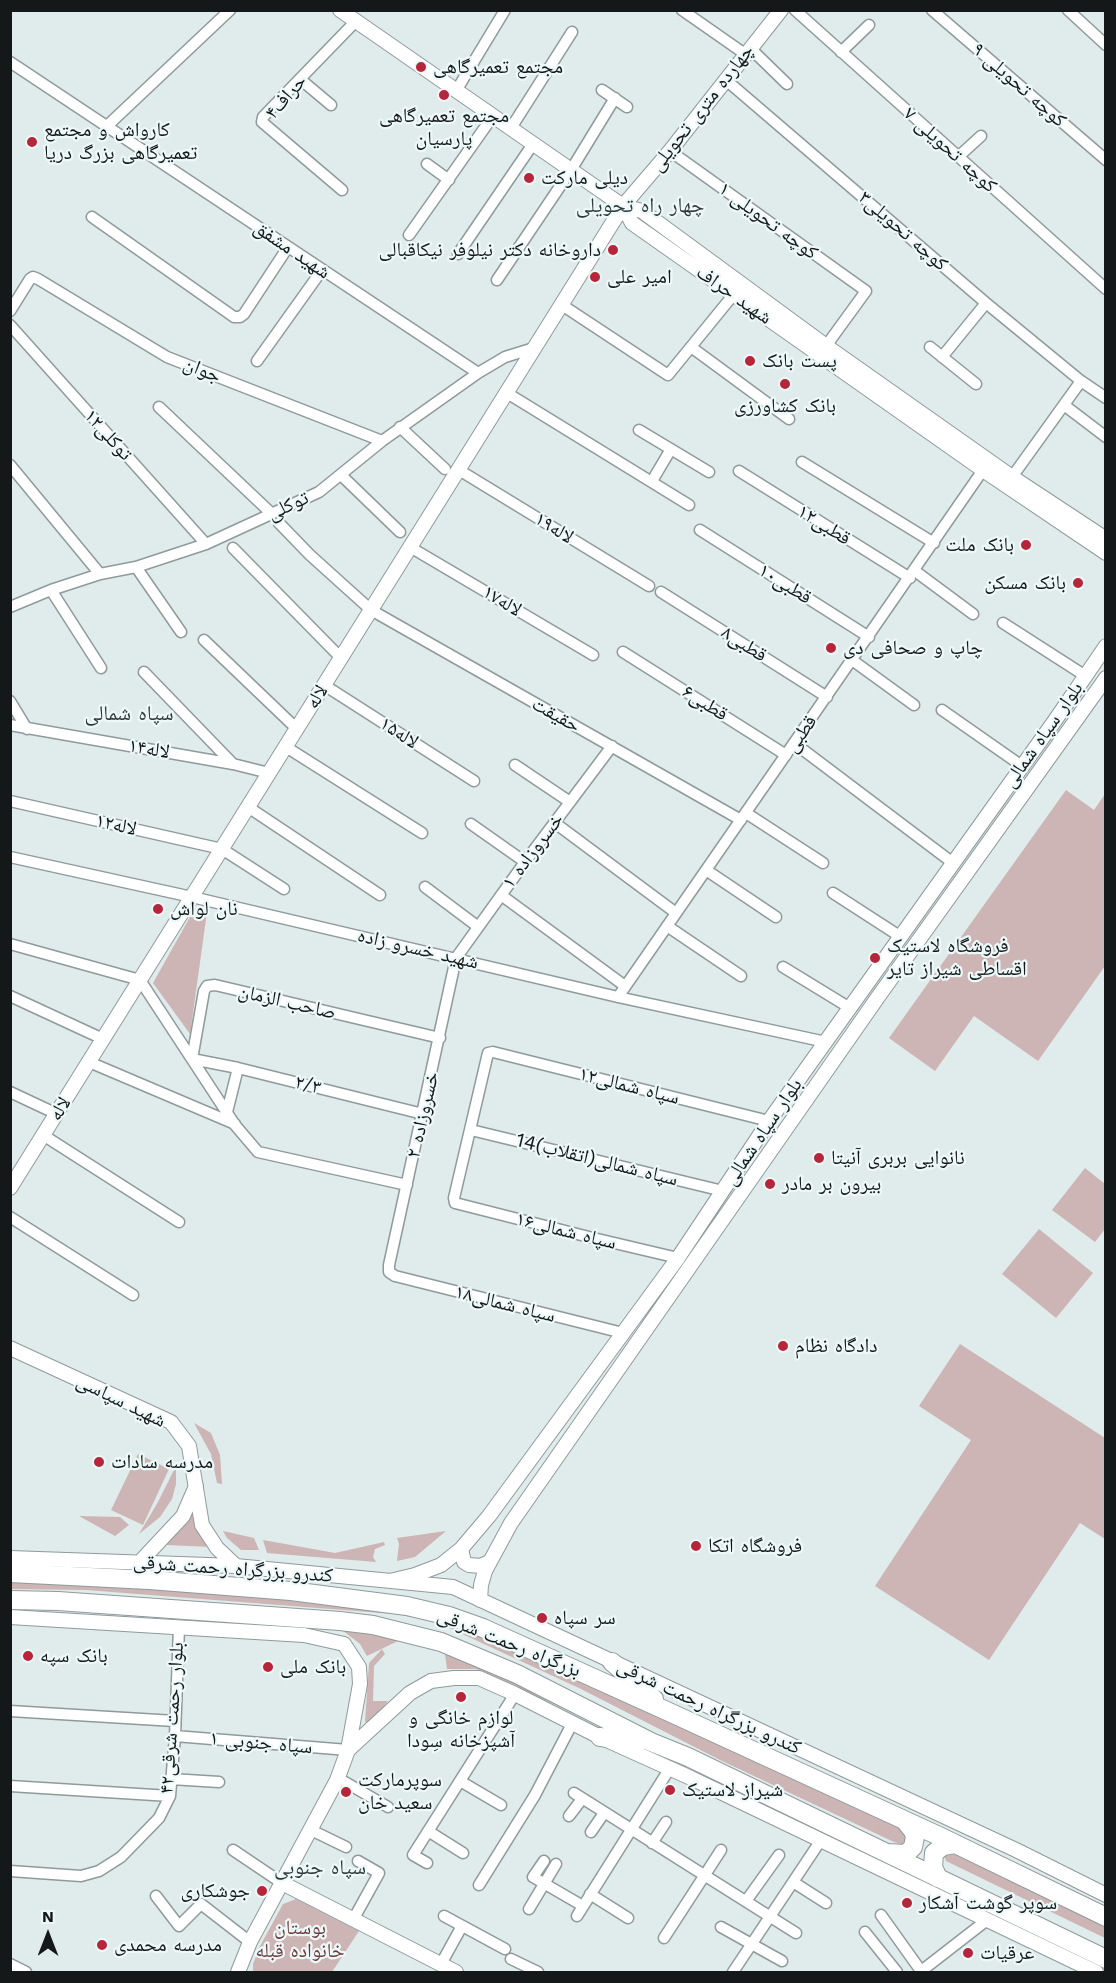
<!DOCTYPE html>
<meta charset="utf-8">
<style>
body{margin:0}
#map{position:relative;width:1116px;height:1983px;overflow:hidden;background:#e0ebec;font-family:"Work Sans",sans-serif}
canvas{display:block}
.frame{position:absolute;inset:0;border:12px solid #141818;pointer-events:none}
.north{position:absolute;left:18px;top:1905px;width:60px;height:60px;-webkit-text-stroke:4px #edf8f9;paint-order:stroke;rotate:0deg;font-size:16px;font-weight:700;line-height:24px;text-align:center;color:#141818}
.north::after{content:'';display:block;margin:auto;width:21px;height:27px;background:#141818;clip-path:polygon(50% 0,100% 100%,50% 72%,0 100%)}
</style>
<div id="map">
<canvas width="1116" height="1983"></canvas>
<div class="frame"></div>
<div class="north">N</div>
</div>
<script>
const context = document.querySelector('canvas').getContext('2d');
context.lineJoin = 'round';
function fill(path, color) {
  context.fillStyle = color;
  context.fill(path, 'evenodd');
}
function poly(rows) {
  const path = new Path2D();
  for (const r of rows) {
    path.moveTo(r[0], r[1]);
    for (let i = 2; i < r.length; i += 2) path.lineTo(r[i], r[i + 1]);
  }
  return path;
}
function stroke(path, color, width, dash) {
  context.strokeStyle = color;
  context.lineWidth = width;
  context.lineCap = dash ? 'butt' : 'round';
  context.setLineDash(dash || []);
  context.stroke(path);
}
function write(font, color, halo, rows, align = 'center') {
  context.font = font + ' "Work Sans","Noto Naskh Arabic",sans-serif';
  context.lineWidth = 4.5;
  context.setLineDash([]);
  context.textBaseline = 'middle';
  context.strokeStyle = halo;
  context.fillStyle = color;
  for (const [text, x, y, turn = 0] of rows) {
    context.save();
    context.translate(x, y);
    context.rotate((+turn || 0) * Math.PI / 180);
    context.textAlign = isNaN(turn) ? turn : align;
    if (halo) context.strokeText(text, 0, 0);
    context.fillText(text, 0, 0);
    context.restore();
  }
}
fill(poly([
 [1066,790,1094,810,1105,794,1105,966,1038,1061,974,1016,935,1071,889,1038],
 [195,908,207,912,190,1034,153,983],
 [1085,1168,1105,1184,1105,1229,1095,1242,1052,1210],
 [1039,1229,1093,1273,1056,1318,1002,1274],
 [960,1344,1105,1438,1105,1539,1080,1523,989,1660,875,1586,971,1440,919,1406],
 [194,1423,211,1433,220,1455,222,1484,217,1483,211,1454],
 [138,1454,169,1469,143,1525,111,1510],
 [176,1466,176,1484,172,1499,160,1517,139,1534,158,1502],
 [193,1513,211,1547,166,1545],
 [79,1516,120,1517,129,1525,115,1536],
 [223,1531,254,1538,259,1550,241,1550,227,1538],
 [446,1531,415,1557,397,1561,399,1544,397,1538],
 [263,1540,335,1553,384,1542,385,1545,375,1549,373,1557,376,1562,267,1553],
 [11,1582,119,1585,319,1601,452,1622,906,1831,910,1836,906,1846,894,1842,720,1760,581,1689,443,1625,423,1619,395,1614,86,1590,11,1589],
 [361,1629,402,1639,367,1656,360,1644,342,1630],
 [444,1647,594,1722,476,1669,447,1669],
 [382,1649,385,1654,374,1666,373,1701,388,1701,371,1723,365,1722,369,1663],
 [948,1852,957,1853,1105,1924,1105,1938,946,1861,944,1855],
 [296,1899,359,1931,332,1972,253,1972,253,1964,260,1946,283,1904]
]), '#ccb5b4');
const street = poly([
 [682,10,745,54],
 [795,10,1106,289],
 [932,10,1106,160],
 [1068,10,1106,45],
 [750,48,787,84],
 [841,52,869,25],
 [10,62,478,373],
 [300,79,331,105],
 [726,80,986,303,1081,381,1106,398],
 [602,90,627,107],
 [456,91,505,10],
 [107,126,230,10],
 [511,128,572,32],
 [670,151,866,291,826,346],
 [958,157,981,136],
 [427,164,449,180],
 [342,190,262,122,263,117,356,21],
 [92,217,234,317,240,317,244,314,288,247],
 [409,235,493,116],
 [458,254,533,144],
 [497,280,571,170,615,98],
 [562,305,668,375,734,294],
 [10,311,30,279,33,277,38,279,167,357,382,441],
 [10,325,206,544],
 [691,347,789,419],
 [930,347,976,384],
 [942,357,986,303],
 [257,361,322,270],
 [507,393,689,505],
 [1064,405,1106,437],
 [159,407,272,514],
 [400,427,445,469],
 [639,430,709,472],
 [802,462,934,543],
 [10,465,100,574],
 [459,470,649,586],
 [739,471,910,578],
 [341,475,400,532],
 [1012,477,1081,381],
 [652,481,671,449],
 [279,523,310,555,371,610,741,820],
 [700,530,869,637],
 [410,547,593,655],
 [233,548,341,658],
 [136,567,181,632],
 [915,571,973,614],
 [51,590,101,668],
 [661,592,827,697],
 [10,607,51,590,100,574,136,567,206,544,319,492,382,441,478,373,505,357,534,348],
 [1003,623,1084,675],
 [204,640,297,729],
 [623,652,786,755],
 [852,660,914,705],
 [144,672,233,764],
 [324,685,474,781],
 [10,701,27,729],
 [942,710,1022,766],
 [10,725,233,764,269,773],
 [794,743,953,863],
 [612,746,525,862,456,958,389,1265,389,1272,395,1276,623,1333],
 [286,747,422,833],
 [515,765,570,802],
 [10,801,222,849,284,889],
 [248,807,380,895],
 [746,813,823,863],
 [555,823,676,913],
 [471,824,525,862],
 [10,857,192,897,618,997,826,1042],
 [706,870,776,917],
 [425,887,477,926],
 [833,893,901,937],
 [501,895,625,986],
 [667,926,741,976],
 [10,944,140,980,235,1125,258,1152,407,1185],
 [783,967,850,1008],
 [10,996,103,1039],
 [618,997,983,470],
 [192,1059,204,991,207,986,215,985,440,1038],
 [192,1059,238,1068,423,1114],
 [89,1062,235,1124],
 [10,1092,57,1114],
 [227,1112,238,1068],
 [471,1130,723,1191],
 [43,1135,179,1222],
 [10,1217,133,1295],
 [678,1258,589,1237,455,1203,454,1198,488,1053,493,1052,769,1121],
 [10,1711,175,1721],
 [175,1736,348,1750],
 [338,1778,388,1807],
 [171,1779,219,1782],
 [460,1781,501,1805],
 [10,1786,170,1796],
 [574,1793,796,1933],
 [569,1816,582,1799],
 [311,1830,346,1847],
 [428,1831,463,1853],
 [591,1832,604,1813],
 [652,1843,666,1822],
 [233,1850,282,1883],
 [544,1861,533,1877,583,1906],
 [427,1863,413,1855,515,1694],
 [10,1871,81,1876,99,1871,121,1857,159,1818,170,1796,175,1736,179,1627],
 [793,1882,826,1903],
 [479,1885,535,1795,573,1722],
 [590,1894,628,1918],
 [156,1896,179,1926,201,1904,250,1942],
 [746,1901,779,1855],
 [529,1909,556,1864],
 [881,1915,921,1971],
 [444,1916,505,1949],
 [577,1916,670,1768],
 [353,1920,379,1873,358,1861],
 [721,1927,782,1961],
 [865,1932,897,1972],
 [664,1938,721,1850],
 [511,1959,538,1972],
 [10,1964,26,1972],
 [441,1964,462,1926],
 [733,1972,821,1840],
 [920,1972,987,1920]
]);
const secondary = poly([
 [340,10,623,206,632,223,983,470,1106,553],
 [623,206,642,211,826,346,1012,477,1106,539],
 [10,1188,623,206,670,151,781,10],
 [10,1348,171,1422,189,1446,202,1525,217,1548,236,1566],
 [461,1549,464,1562,469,1565,481,1566,489,1562],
 [10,1558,236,1566,453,1587,1016,1850,1106,1895],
 [140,1562,183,1516,196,1486],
 [390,1581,415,1575,441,1565,461,1549,489,1516,678,1258,769,1121,1056,719,1106,646],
 [480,1600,481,1585,485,1571,511,1523,878,997,1106,678],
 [10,1617,304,1635,344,1644,359,1667,360,1684,348,1750,337,1780,250,1942,238,1972],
 [348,1750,410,1693,431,1681,454,1678,479,1678,515,1694,600,1737,691,1778,1096,1972],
 [282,1883,456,1972]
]);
const highway = poly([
 [10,1573,149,1580,291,1591,407,1606,449,1616,483,1628,669,1712,939,1836,1106,1917],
 [10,1600,58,1601,340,1621,373,1625,441,1642,517,1674,651,1742,688,1757,1106,1959],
 [612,1662,654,1699],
 [600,1737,640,1741],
 [887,1853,906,1854,913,1847,915,1837,913,1831,905,1821],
 [938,1878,933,1867,934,1853,943,1846,955,1844]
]);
stroke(street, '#8f9a9b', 13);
stroke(secondary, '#8f9a9b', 16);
stroke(highway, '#8f9a9b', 20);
stroke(street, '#fff', 10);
stroke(secondary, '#fff', 14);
stroke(highway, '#fff', 18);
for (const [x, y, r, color] of [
 [421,67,6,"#b6253a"],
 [444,95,6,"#b6253a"],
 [32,142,6,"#b6253a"],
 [529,178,6,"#b6253a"],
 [613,250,6,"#b6253a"],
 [595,277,6,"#b6253a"],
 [750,361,6,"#b6253a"],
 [785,384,6,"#b6253a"],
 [1026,545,6,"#b6253a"],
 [1078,583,6,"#b6253a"],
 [831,648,6,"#b6253a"],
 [158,909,6,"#b6253a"],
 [875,958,6,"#b6253a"],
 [819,1158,6,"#b6253a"],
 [770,1184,6,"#b6253a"],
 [783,1346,6,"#b6253a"],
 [99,1462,6,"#b6253a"],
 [696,1546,6,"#b6253a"],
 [542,1618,6,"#b6253a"],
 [28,1656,6,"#b6253a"],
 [268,1667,6,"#b6253a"],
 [461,1697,6,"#b6253a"],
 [670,1790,6,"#b6253a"],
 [346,1792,6,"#b6253a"],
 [262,1891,6,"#b6253a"],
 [907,1903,6,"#b6253a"],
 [102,1945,6,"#b6253a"],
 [968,1953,6,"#b6253a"]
]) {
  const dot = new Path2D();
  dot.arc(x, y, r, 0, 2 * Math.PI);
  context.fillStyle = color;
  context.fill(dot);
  stroke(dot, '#edf8f9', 2);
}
write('20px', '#141818', '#edf8f9', [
 ["مجتمع تعمیرگاهی",433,67],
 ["مجتمع تعمیرگاهی",444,116,"center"],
 ["پارسیان",444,139,"center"],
 ["کارواش و مجتمع",44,130],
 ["تعمیرگاهی بزرگ دریا",44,153],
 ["دیلی مارکت",541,178],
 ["داروخانه دکتر نیلوفر نیکاقبالی",601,250,"right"],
 ["امیر علی",607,277],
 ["پست بانک",762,361],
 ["بانک کشاورزی",785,406,"center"],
 ["بانک ملت",1014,545,"right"],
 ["بانک مسکن",1066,583,"right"],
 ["چاپ و صحافی دی",843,648],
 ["نان لواش",170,909],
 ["فروشگاه لاستیک",887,946],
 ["اقساطی شیراز تایر",887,969],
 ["نانوایی بربری آنیتا",831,1158],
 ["بیرون بر مادر",782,1184],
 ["دادگاه نظام",795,1346],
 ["مدرسه سادات",111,1462],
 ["فروشگاه اتکا",708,1546],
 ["سر سپاه",554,1618],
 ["بانک سپه",40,1656],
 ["بانک ملی",280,1667],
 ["لوازم خانگی و",461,1718,"center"],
 ["آشپزخانه سِودا",461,1741,"center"],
 ["سوپرمارکت",358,1780],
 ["سعید خان",358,1803],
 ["شیراز لاستیک",682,1790],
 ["جوشکاری",250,1891,"right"],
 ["سوپر گوشت آشکار",919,1903],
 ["مدرسه محمدی",114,1945],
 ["عرقیات",980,1953]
], 'left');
write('20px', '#141818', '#edf8f9', [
 ["کوچه تحویلی ۹",1019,85,41],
 ["حراف۴",286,97,-49],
 ["چهارده متری تحویلی",702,108,-52],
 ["کوچه تحویلی ۷",950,150,42],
 ["کوچه تحویلی ۱",768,221,36],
 ["کوچه تحویلی۳",903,231,41],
 ["شهید مشفق",292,250,34],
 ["شهید حراف",734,295,35],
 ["جوان",202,370,22],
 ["توکلی۱۲",108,435,48],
 ["توکلی",288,506,-25],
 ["قطبی۱۲",824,525,32],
 ["لاله۱۹",554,528,32],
 ["قطبی۱۰",785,584,32],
 ["لاله۱۷",502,601,31],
 ["قطبی۸",744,644,32],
 ["لاله",317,697,-58],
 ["قطبی۶",705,703,32],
 ["حقیقت",556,715,29],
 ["لاله۱۵",399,733,33],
 ["قطبی",801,734,-55],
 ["بلوار سپاه شمالی",1043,735,-55],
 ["لاله۱۴",149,749,10],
 ["لاله۱۲",116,825,13],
 ["خسروزاده ۱",533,851,-53],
 ["شهید خسرو زاده",418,949,13],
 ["صاحب الزمان",287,1002,13],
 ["۲/۳",308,1085,14],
 ["سپاه شمالی۱۲",629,1086,14],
 ["لاله",60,1109,-58],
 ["خسروزاده ۲",423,1115,-77],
 ["بلوار سپاه شمالی",763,1132,-56],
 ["14سپاه شمالی(اتقلاب)",597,1160,14],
 ["سپاه شمالی۱۶",566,1231,14],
 ["سپاه شمالی۱۸",505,1304,14],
 ["شهید سپاسی",121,1401,26],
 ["کندرو بزرگراه رحمت شرقی",233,1569,4],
 ["بزرگراه رحمت شرقی",509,1643,22],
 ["کندرو بزرگراه رحمت شرقی",709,1707,25],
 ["بلوار رحمت شرقی۴۲",172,1718,-86],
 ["۱ سپاه جنوبی",261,1743,5]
]);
write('20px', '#6d3a3c', '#edf8f9', [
 ["بوستان",300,1928],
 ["خانواده قبله",300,1951]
]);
write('21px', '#30393a', '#edf8f9', [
 ["چهار راه تحویلی",640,206],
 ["سپاه شمالی",129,714],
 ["سپاه جنوبی",320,1868]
]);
</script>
